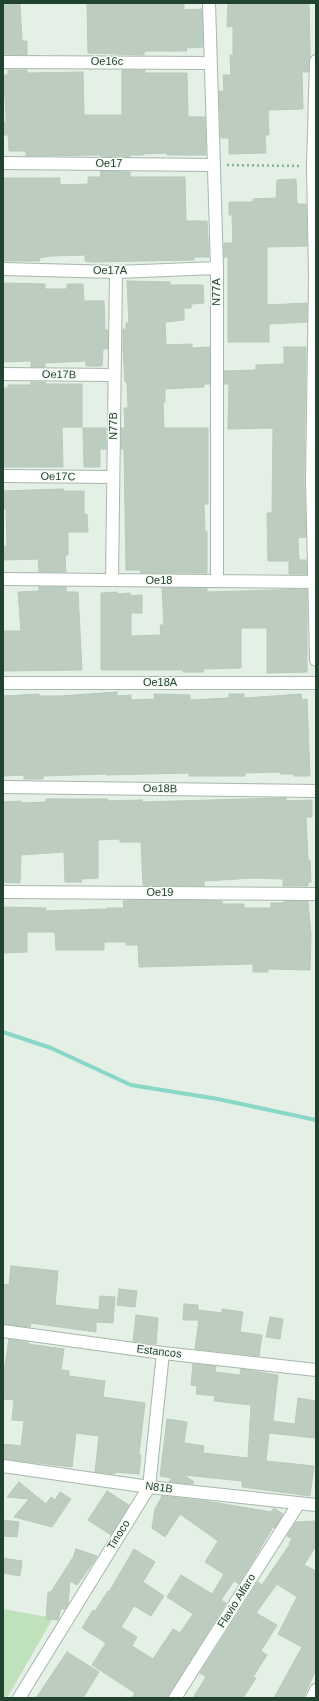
<!DOCTYPE html>
<style>
body{margin:0}
#map{position:relative;width:319px;height:1701px;overflow:hidden;background:#e4efe6;font-family:Helvetica,sans-serif}
canvas{display:block}
.frame{position:absolute;inset:0;border:4px solid #21422e;pointer-events:none}
</style>
<div id="map">
<canvas width="319" height="1701"></canvas>
<div class="frame"></div>
</div>
<script>
const context = document.querySelector('canvas').getContext('2d');
context.lineJoin = 'round';
function fill(path, color) {
  context.fillStyle = color;
  context.fill(path, 'evenodd');
}
function poly(rows) {
  const path = new Path2D();
  for (const r of rows) {
    path.moveTo(r[0], r[1]);
    for (let i = 2; i < r.length; i += 2) path.lineTo(r[i], r[i + 1]);
  }
  return path;
}
function stroke(path, color, width, dash) {
  context.strokeStyle = color;
  context.lineWidth = width;
  context.lineCap = dash ? 'butt' : 'round';
  context.setLineDash(dash || []);
  context.stroke(path);
}
function write(font, color, halo, rows, align = 'center') {
  context.font = font + ' Helvetica,sans-serif';
  context.lineWidth = 3;
  context.setLineDash([]);
  context.textBaseline = 'middle';
  context.strokeStyle = halo;
  context.fillStyle = color;
  for (const [text, x, y, turn = 0] of rows) {
    context.save();
    context.translate(x, y);
    context.rotate((+turn || 0) * Math.PI / 180);
    context.textAlign = isNaN(turn) ? turn : align;
    if (halo) context.strokeText(text, 0, 0);
    context.fillText(text, 0, 0);
    context.restore();
  }
}
fill(poly([
 [3,1609,53,1618,7,1698,3,1698]
]), '#bfe1bb');
stroke(poly([
 [3,1032,51,1048,131,1085,218,1099,316,1120]
]), '#88d7c7', 4);
const building = poly([
 [3,3,20,3,22,41,27,41,27,55,3,54,3,3],
 [87,3,184,3,184,10,202,9,203,47,186,48,187,51,147,51,144,52,144,55,88,53,87,3],
 [228,3,309,3,310,56,308,72,302,72,303,109,268,110,269,135,265,135,266,153,229,154,229,138,221,138,219,91,224,91,223,75,231,75,230,55,233,55,233,26,227,27,228,3],
 [8,70,27,70,27,73,83,72,84,115,122,115,122,70,145,70,145,73,187,73,188,117,205,117,206,155,167,155,167,153,143,154,143,155,130,155,130,157,100,156,100,155,26,156,26,151,9,151,8,135,3,135,3,123,6,122,5,96,3,96,3,75,8,75,8,70],
 [101,171,130,172,130,177,185,177,186,221,207,221,209,257,194,257,194,260,92,262,85,261,85,255,51,256,39,258,40,261,3,261,4,178,60,178,60,185,88,184,88,177,100,177,101,171],
 [296,179,297,204,306,204,307,246,267,247,267,305,307,303,307,322,269,324,269,342,228,342,228,257,224,257,224,243,233,243,232,215,229,215,229,202,253,202,253,199,276,198,277,180,296,179],
 [127,281,170,282,170,285,203,285,204,303,191,304,191,308,184,308,184,320,165,322,166,345,192,344,192,348,210,347,210,384,204,384,204,387,165,389,165,402,163,402,164,428,208,428,208,504,204,504,205,532,207,531,207,573,141,573,140,570,126,570,124,449,121,449,121,428,125,428,124,408,128,408,127,382,125,382,123,348,123,329,126,329,126,323,129,323,127,281],
 [3,283,45,284,45,289,67,289,67,284,83,284,84,301,104,301,105,330,108,330,108,349,103,349,102,366,86,366,86,361,45,363,45,367,31,367,31,361,3,362,3,283],
 [284,347,306,347,304,480,306,537,298,538,299,560,306,560,307,574,289,574,289,561,268,561,267,513,272,513,273,428,228,429,229,384,224,384,224,371,256,370,256,365,284,364,284,347],
 [31,382,45,382,46,384,82,384,82,427,62,427,63,467,3,467,3,388,8,388,8,385,31,385,31,382],
 [83,428,106,428,106,449,100,449,100,467,84,467,83,428],
 [63,489,63,491,84,491,84,514,87,514,88,532,68,532,68,555,65,555,66,572,39,572,38,559,3,560,3,547,7,546,6,509,3,509,3,491,63,489],
 [39,587,66,587,66,592,78,592,82,670,3,671,3,631,21,631,18,592,39,591,39,587],
 [162,588,207,588,207,592,307,589,307,672,267,673,267,628,241,628,241,668,203,669,204,672,183,672,183,670,101,670,101,593,117,592,117,594,130,593,130,596,142,595,142,613,131,613,131,636,161,635,160,625,164,625,162,588],
 [117,692,117,696,131,695,131,700,155,699,154,694,190,695,190,700,229,698,229,694,244,694,244,698,301,694,302,700,307,699,310,776,294,776,293,774,280,774,280,772,245,773,245,776,189,776,189,773,106,775,106,774,43,776,43,779,24,779,24,775,3,776,3,696,39,694,39,696,60,696,117,692],
 [278,798,286,798,286,801,312,800,312,817,306,817,308,860,310,860,311,882,308,882,308,886,283,886,283,879,254,878,204,881,204,886,143,885,141,842,120,842,120,839,98,840,98,878,81,879,82,882,65,882,64,852,21,855,20,883,3,882,3,802,21,801,21,803,46,802,46,799,108,799,108,801,142,800,142,802,278,798],
 [144,900,222,901,222,904,244,904,244,908,271,908,271,903,284,903,284,901,308,901,311,935,310,970,268,969,268,972,253,972,253,964,139,967,138,945,126,945,126,942,104,942,104,950,56,950,55,932,27,932,27,952,3,953,3,907,46,908,46,911,107,909,107,908,124,908,123,901,144,900],
 [11,1266,58,1271,55,1305,99,1310,100,1296,115,1297,113,1323,96,1322,96,1332,31,1323,30,1327,3,1324,3,1284,9,1285,11,1266],
 [119,1289,137,1291,135,1307,117,1305,119,1289],
 [184,1304,198,1305,198,1310,222,1313,222,1309,243,1312,240,1332,262,1335,259,1356,195,1349,199,1320,183,1320,184,1304],
 [136,1315,158,1318,156,1344,133,1341,136,1315],
 [270,1317,283,1319,280,1339,266,1337,270,1317],
 [9,1339,28,1342,28,1344,64,1349,61,1370,69,1371,69,1376,105,1381,103,1397,145,1403,139,1454,141,1455,139,1474,115,1472,115,1474,95,1472,99,1436,76,1433,72,1467,3,1459,3,1444,21,1446,24,1421,12,1420,14,1400,3,1399,3,1378,9,1339],
 [193,1364,216,1366,215,1372,240,1375,241,1369,278,1375,273,1421,295,1424,298,1398,316,1401,316,1438,269,1433,266,1461,314,1466,310,1496,242,1487,242,1481,184,1475,194,1482,193,1484,169,1482,172,1478,160,1476,167,1419,187,1422,184,1443,204,1446,203,1453,248,1458,251,1405,214,1401,215,1396,196,1394,197,1386,191,1385,193,1364],
 [19,1482,46,1504,51,1497,55,1500,60,1492,71,1499,52,1527,14,1517,29,1499,7,1497,19,1482],
 [107,1491,129,1505,111,1535,88,1520,107,1491],
 [162,1496,206,1501,271,1512,274,1508,283,1514,275,1528,273,1527,239,1584,234,1581,221,1600,226,1603,167,1698,132,1698,135,1693,92,1665,106,1643,82,1628,93,1610,95,1611,108,1591,109,1592,134,1549,155,1562,143,1582,164,1596,151,1616,134,1606,121,1627,137,1637,132,1646,153,1659,173,1629,180,1633,193,1614,167,1597,181,1575,212,1594,224,1574,205,1562,218,1541,180,1514,165,1537,152,1528,155,1509,162,1496],
 [3,1520,19,1522,17,1537,3,1536,3,1520],
 [316,1521,316,1546,304,1565,316,1571,316,1670,303,1698,274,1698,302,1647,278,1634,297,1597,277,1584,256,1613,277,1625,261,1651,267,1655,253,1677,256,1678,243,1698,193,1698,206,1677,200,1673,258,1582,262,1585,290,1544,289,1543,292,1539,287,1536,296,1522,316,1521],
 [76,1549,97,1556,95,1560,77,1585,70,1581,68,1604,65,1609,61,1609,58,1620,46,1619,48,1592,51,1592,72,1559,72,1561,76,1549],
 [3,1558,22,1561,20,1576,3,1573,3,1558],
 [67,1652,99,1672,83,1698,36,1698,67,1652]
]);
fill(building, '#bccdc0');
stroke(building, '#b6c9ba', 1);
const street = poly([
 [209,3,217,268,217,581],
 [316,61,313,166,315,277,312,480,316,660],
 [3,62,210,63],
 [3,163,214,165],
 [3,269,116,272,217,268],
 [3,374,114,375],
 [3,476,113,477],
 [3,579,316,582],
 [112,580,116,272],
 [3,683,316,683],
 [3,787,316,791],
 [3,892,316,894],
 [3,1331,163,1353,316,1370],
 [3,1466,149,1487,316,1505],
 [19,1698,149,1487,163,1353],
 [175,1698,299,1503],
 [312,1698,316,1690]
]);
stroke(street, '#a6b8ab', 14);
stroke(poly([
 [227,165,302,166]
]), '#82b593', 2.5, [2, 3]);
stroke(street, '#fff', 12);
write('11px', '#21422e', '#f5faf6', [
 ["Oe16c",107,62],
 ["Oe17",109,164],
 ["Oe17A",110,271],
 ["N77A",217,292,-90],
 ["Oe17B",59,375,1],
 ["N77B",114,426,-90],
 ["Oe17C",58,477,1],
 ["Oe18",159,581],
 ["Oe18A",160,683],
 ["Oe18B",160,789,1],
 ["Oe19",160,893],
 ["Estancos",159,1352,7],
 ["N81B",159,1488,7],
 ["Tinoco",119,1535,-58],
 ["Flavio Alfaro",237,1601,-58]
]);
</script>
